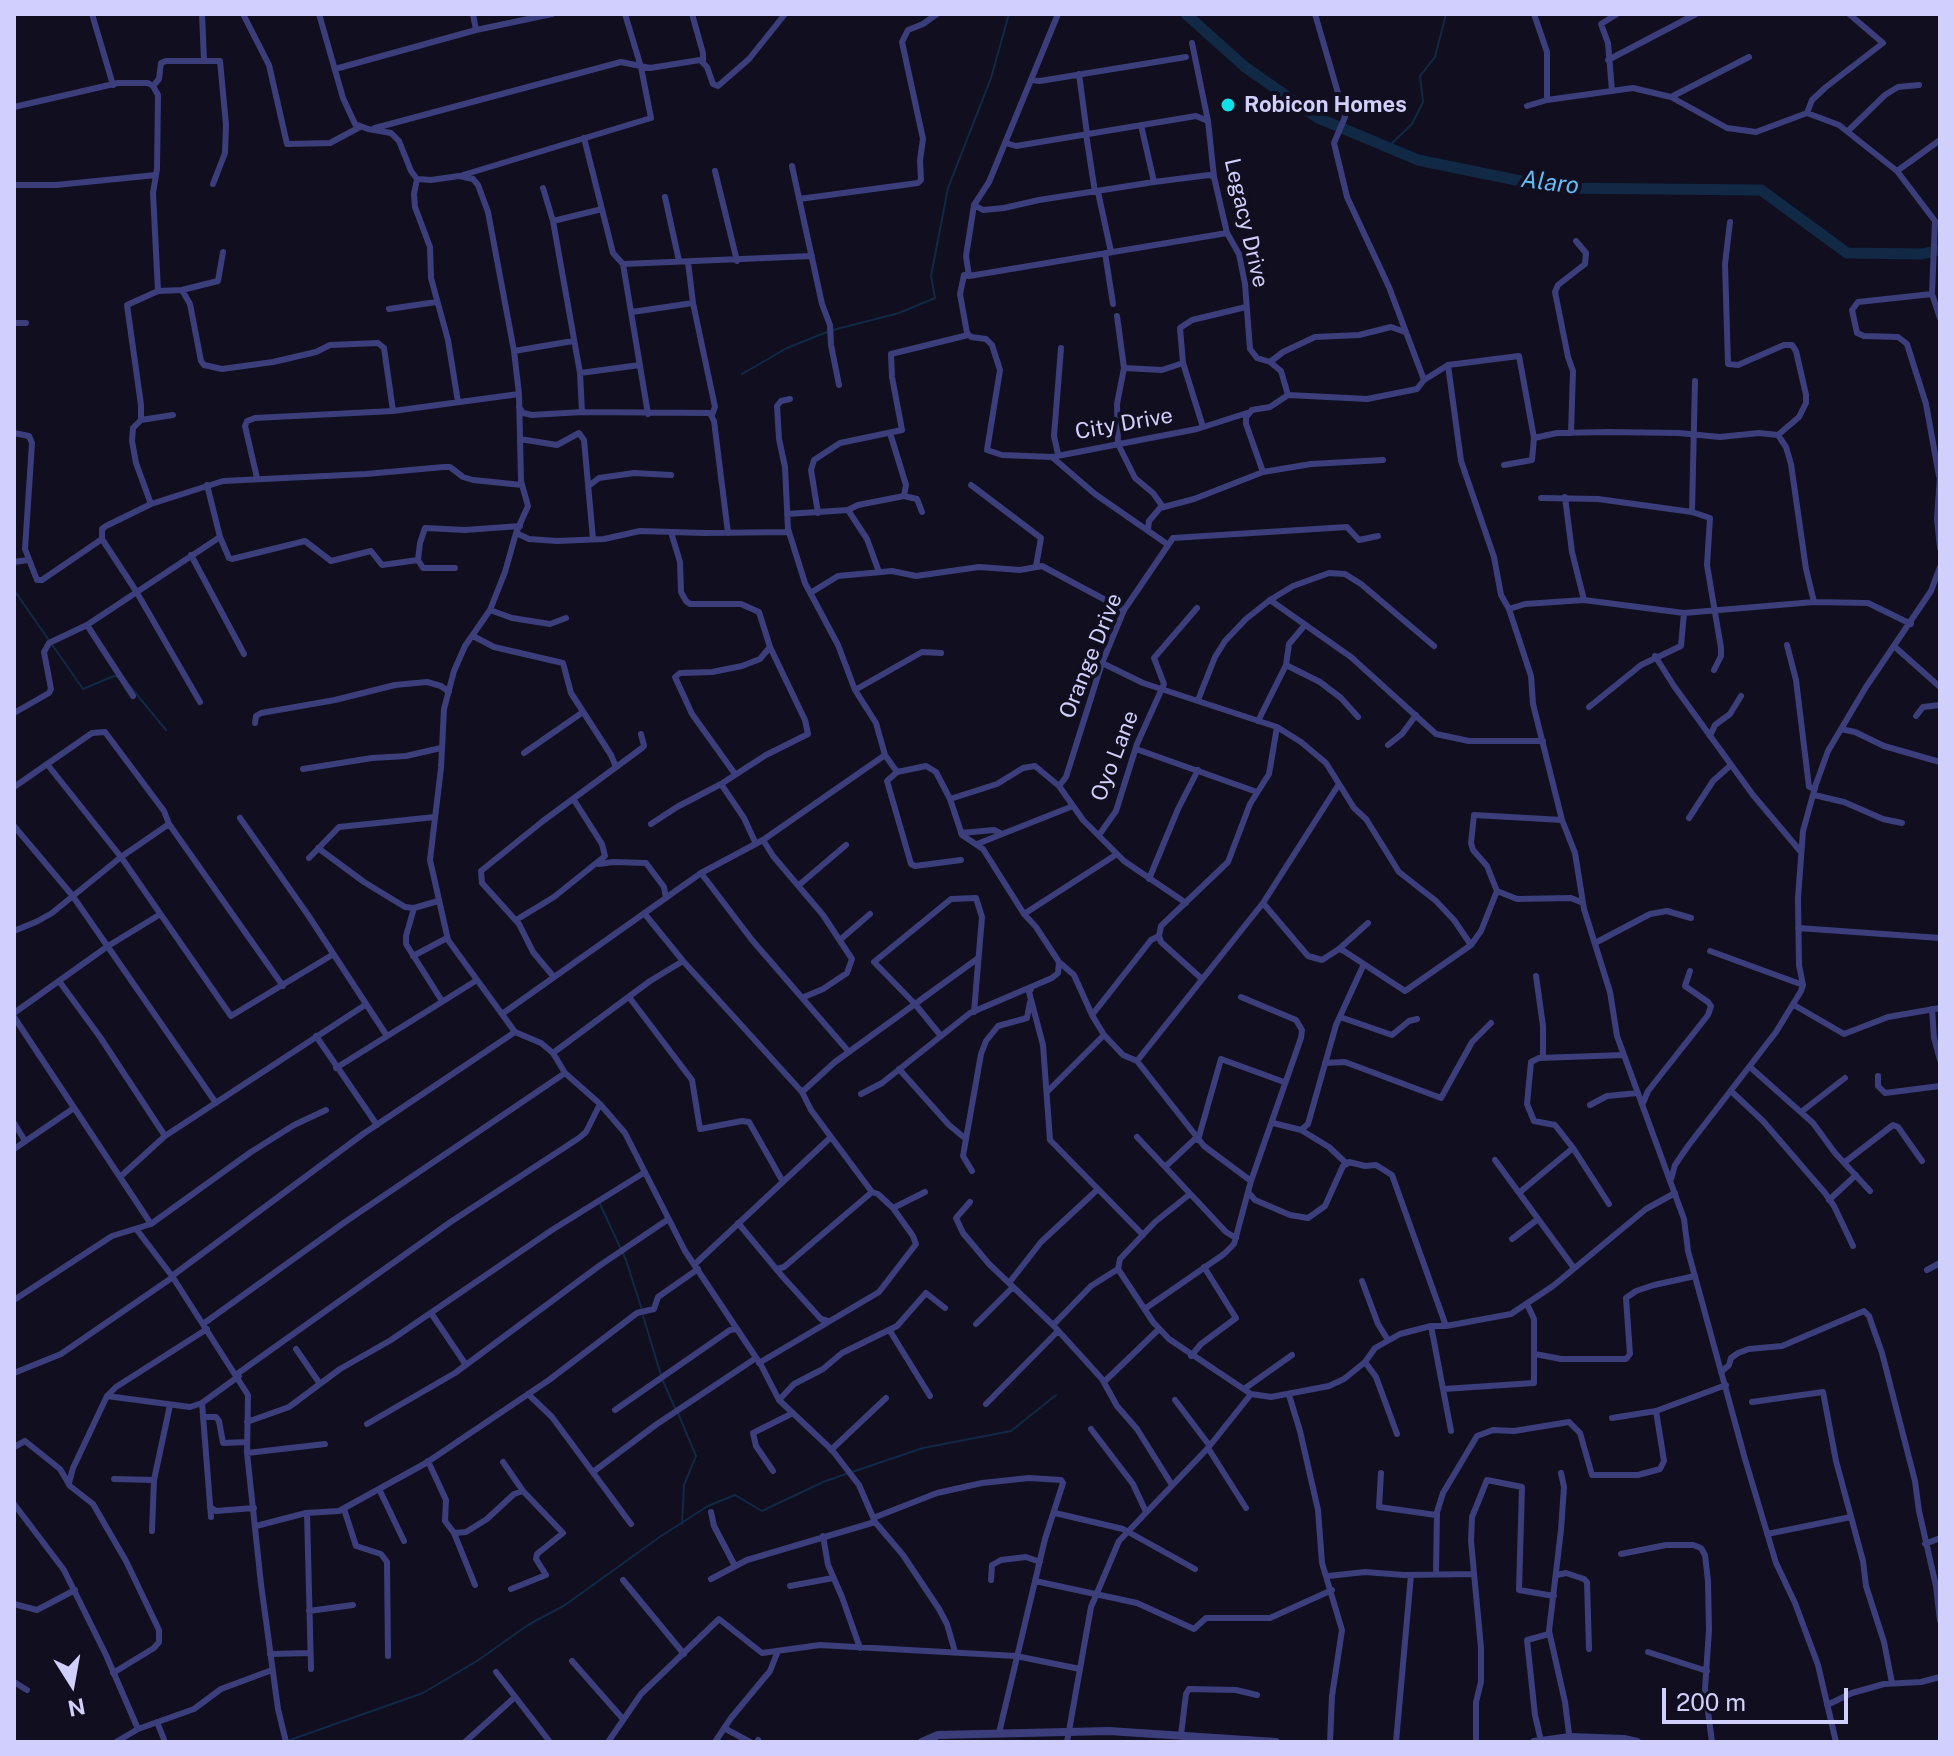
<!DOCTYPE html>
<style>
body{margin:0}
#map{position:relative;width:1954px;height:1756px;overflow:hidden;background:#100e1f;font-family:"Public Sans",sans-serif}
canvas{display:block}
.frame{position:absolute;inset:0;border:16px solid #d1cffc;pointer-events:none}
.north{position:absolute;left:32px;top:1644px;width:80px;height:80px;-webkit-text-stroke:6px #100e1f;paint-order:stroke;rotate:169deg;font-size:22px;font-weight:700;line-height:32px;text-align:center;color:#d1cffc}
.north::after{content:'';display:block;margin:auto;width:28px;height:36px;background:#d1cffc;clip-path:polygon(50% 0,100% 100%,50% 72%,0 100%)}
.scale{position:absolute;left:1662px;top:1688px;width:186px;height:36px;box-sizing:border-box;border:4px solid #d1cffc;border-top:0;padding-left:10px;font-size:24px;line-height:28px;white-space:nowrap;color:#d1cffc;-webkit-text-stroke:6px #100e1f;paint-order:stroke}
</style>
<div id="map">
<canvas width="1954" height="1756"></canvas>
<div class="frame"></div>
<div class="north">N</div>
<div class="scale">200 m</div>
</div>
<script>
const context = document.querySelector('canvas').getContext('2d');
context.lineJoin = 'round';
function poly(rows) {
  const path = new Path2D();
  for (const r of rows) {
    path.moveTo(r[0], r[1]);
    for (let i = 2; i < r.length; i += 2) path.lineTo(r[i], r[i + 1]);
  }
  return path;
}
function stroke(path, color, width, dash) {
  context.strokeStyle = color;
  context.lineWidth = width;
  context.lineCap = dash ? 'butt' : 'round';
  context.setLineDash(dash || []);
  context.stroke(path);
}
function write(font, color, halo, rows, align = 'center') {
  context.font = font + ' "Public Sans",sans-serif';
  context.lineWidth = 8;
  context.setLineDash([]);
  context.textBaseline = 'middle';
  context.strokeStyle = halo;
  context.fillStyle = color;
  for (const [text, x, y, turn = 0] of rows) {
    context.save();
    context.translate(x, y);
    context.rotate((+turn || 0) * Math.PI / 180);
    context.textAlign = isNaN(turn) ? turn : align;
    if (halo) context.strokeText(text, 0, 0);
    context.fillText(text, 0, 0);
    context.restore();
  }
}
stroke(poly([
 [1388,147,1412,124,1423,102,1420,76,1435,57,1446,14],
 [833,330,899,313,935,298,931,276,948,188,991,78,1009,14],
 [742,374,787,348,827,332],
 [14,590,83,689,114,676,118,677],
 [124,679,166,730],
 [600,1204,626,1260,642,1310],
 [643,1316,661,1375],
 [663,1381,675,1408],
 [678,1413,696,1456,684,1485,682,1524],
 [852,1472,923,1448,1011,1431,1056,1395],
 [287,1741,423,1693,477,1661,528,1625,565,1605,661,1536,708,1506,735,1495,762,1511,823,1482,846,1474]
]), '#112945', 2);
stroke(poly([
 [1186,14,1245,67,1318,118,1418,160,1555,188,1761,190,1847,253,1922,254,1940,250]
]), '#112945', 11);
stroke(poly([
 [92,14,113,85],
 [202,14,204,60],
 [243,14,269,65,287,144,330,143,360,127],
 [319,14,343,98,355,124,368,129,391,133,399,141,411,171,417,179,431,180,459,176,473,179,478,185,488,212,514,351,519,394,521,481,528,506,516,533,505,572,490,610,465,646,454,671,444,709,441,768,430,860,448,940,515,1032,541,1043,553,1053,565,1073,600,1104,625,1133,685,1251,761,1365,779,1400,832,1450,859,1485,875,1522,903,1555,939,1609,947,1624,955,1652],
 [473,14,476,30],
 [692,14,703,53,703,62],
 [1315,14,1345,117,1334,143,1347,197,1389,287,1424,380],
 [1534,14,1547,52,1547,100],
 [1192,43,1208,121,1214,177,1227,233,1239,254,1245,284,1250,349,1257,358,1270,362,1281,371,1288,395],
 [1608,60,1696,14],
 [335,69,476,30,552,14],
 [1079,74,1087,134],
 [1031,80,1040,81,1186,57],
 [153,86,159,79,161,63,166,61,220,61,226,125,225,153,213,184],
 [1612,91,1608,43,1601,24,1617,14],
 [1671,97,1749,57],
 [1527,106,1547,100,1633,88,1671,97,1727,128,1756,132,1807,113,1812,100,1826,87,1883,43,1849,14],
 [14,107,118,83,148,83,153,86,158,95,157,169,153,193,158,291],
 [1807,113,1839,125,1897,171],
 [1141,125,1154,182],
 [375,128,621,62,650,68,700,60,707,67,713,84,718,86,749,59,785,14],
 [1848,131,1885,95,1898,87,1919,85],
 [1086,134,1095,192],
 [584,138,613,253,623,264,648,414],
 [1940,140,1897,171,1935,221,1932,294,1940,318],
 [1006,143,1016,146,1196,116,1208,121],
 [792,166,822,304,830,325,831,345,839,385],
 [715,171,737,261],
 [463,175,651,118,641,67,625,14],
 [417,179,414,194,415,207,430,247,431,278,448,340,458,402],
 [14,185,56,185,156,175],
 [543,188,553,221,580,373,582,412],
 [1098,192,1111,252],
 [665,197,679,261],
 [799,199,918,183,921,180,920,160,923,139,902,42,908,30,923,24,937,14],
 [974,205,983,210,1004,208,1039,200,1154,182,1209,175,1214,177],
 [553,221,602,209],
 [1730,222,1725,264,1728,364,1738,365,1784,345,1792,345,1796,351,1806,395,1806,403,1799,417,1778,435],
 [1105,253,1113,304],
 [688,262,693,303,715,407,712,415],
 [623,264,812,256],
 [969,276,1227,233],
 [182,290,190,304,201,361,204,365,222,369,273,362,316,352,330,345,378,343,384,348,393,411],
 [1932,294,1858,302,1852,310,1857,333,1864,336,1898,337,1907,344,1926,404,1939,476],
 [389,309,436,302],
 [632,312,693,303],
 [1117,316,1124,368],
 [14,323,26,323],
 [514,351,573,341],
 [1270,362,1283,352,1315,337,1359,335,1391,327,1405,332],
 [1448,365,1461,461,1494,557,1501,595,1509,609,1531,676,1533,704,1562,820],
 [580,373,640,365],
 [790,399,781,401,777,406,779,439,785,467,788,529,805,583,838,645,855,690,876,723,885,755,897,772,926,766,936,772,950,799,962,835,983,849,1024,914,1036,927,1059,962,1058,973,1052,978,970,1013,882,1083,861,1094],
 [519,407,523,413,532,415,582,412,710,413,714,421,728,533],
 [141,420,173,415],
 [1203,427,1183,363,1180,328,1192,320,1246,307],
 [14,433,29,436,32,443,25,549,37,580,42,580,102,539],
 [890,433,906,485,904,496],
 [1571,433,1573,371,1568,357,1555,292,1558,285,1585,264,1586,253,1576,241],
 [1534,438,1557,433,1608,432,1679,433,1720,437,1759,433,1778,435,1786,447,1791,464,1806,569,1814,602,1868,603,1911,624],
 [520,439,557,445,579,433,584,440,593,539],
 [1058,454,1054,436,1061,348],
 [1052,457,1002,455,987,450,1000,370,992,345,986,339,971,337,967,333,960,294,964,275,969,276,966,256,974,205,989,182,1058,14],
 [1052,457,1197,429,1247,413],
 [1052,457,1095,494,1167,544],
 [1263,472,1311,464,1383,460],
 [1940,475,1937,519,1940,548],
 [257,478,245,426,247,421,255,418,393,411,519,394],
 [207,485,220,537],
 [590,485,599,478,634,473,671,475],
 [971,485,1041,538,1036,566],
 [1565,497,1572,552,1584,600],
 [1541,498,1598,499,1692,512,1695,381],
 [151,504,223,481,366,474,444,467,450,467,463,477,473,480,522,485],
 [1163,507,1153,493,1135,478,1118,444,1117,404,1124,368,1162,370,1183,363],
 [848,510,867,539,879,572],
 [1692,512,1710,518,1707,565,1721,648,1721,656,1714,670],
 [818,513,811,470,814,460,840,443,902,430,892,377,891,354,968,335],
 [787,514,848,510,858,505,904,496,917,499,922,512],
 [1148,530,1149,521,1160,508,1194,499,1263,472,1246,424,1246,417,1252,410,1270,407,1288,395,1367,399,1417,389,1424,380,1448,365,1519,356,1534,438,1532,460,1504,465],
 [516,533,529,539,557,541,604,539,640,531,705,533,789,532],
 [191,555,244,654],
 [14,562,28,560],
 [455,568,423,568,418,560,420,543,425,528,465,530,520,526],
 [812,592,838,576,892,571,916,576,979,567,1020,570,1042,566,1124,610],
 [1270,600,1351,657,1436,734,1469,741,1543,741],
 [1509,609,1525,604,1584,600,1684,613],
 [490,610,512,618,550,624,566,618],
 [87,625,133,696],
 [473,636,494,647,563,663,571,693,611,755,616,767],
 [1787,645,1796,680,1809,787,1815,789],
 [1895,647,1940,687],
 [1655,656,1674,686,1753,795,1801,852],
 [1102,663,1143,683,1277,727,1301,742,1326,763,1354,808,1366,819,1399,872,1436,901,1454,920,1471,945],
 [1286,665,1320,682,1341,698,1358,717],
 [855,690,922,652,941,653],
 [1198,700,1215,657,1225,641,1246,619,1270,600,1293,586,1329,573,1345,574,1361,584,1434,646],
 [200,702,136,591,102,539,102,529,106,526,151,504,136,463,132,441,133,428,141,420,141,405,127,305,158,291,182,290,218,281,223,252],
 [1589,707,1641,665,1681,646,1684,613,1814,602],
 [14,713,49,693,51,689,44,652,49,643,87,625,220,537,229,558,232,559,305,541,331,561,371,551,382,565,418,560],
 [1916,716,1923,707,1940,705],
 [1258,721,1286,665,1289,644,1305,625],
 [255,723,256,716,261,713,335,700,395,685,427,682,441,686,449,692],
 [1841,729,1855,732,1884,746,1940,762],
 [1710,736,1715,725,1730,714,1741,696],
 [1388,745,1402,734,1416,715],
 [1136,749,1257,792],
 [524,753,583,712],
 [47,764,121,857,231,1016,332,955],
 [303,769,372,758,406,756,441,748],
 [897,772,887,781,911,864,915,866,961,860],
 [735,774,692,714,675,677,680,673,712,672,742,666,760,659,770,647],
 [721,784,744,818,756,844],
 [1059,786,1066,777,1102,663,1124,610,1173,538,1347,527,1359,540,1378,536],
 [14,787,92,733,105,732,164,811,169,824,283,986],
 [1814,795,1844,802,1883,819,1902,823],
 [950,799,997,784,1023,768,1035,766,1059,786,1083,820,1124,861,1186,903],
 [240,818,308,915,387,1036],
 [1689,818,1713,781,1731,765],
 [651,824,677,807,721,784,766,755,808,734,805,720,770,647,759,612,741,604,690,604,686,601,681,592,680,562,671,532],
 [14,826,72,895,216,1103],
 [961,833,994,830,1002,834],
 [1099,835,1116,811,1137,744,1164,684,1154,658,1197,608],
 [763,840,773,856,823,915,852,959,847,973,823,989,804,997],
 [977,844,1073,806],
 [318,848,364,882,405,907,414,908,438,901],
 [309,858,339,827,435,817],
 [599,864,613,862,646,863,664,887,666,898],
 [701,873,752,940,849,1052],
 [1149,879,1178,809,1198,770],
 [799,885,846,845],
 [1497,891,1517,899,1571,898,1583,903],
 [1263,903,1308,956,1322,960,1339,949,1344,951,1405,991,1471,945,1481,931,1497,891,1487,866,1473,850,1471,843,1474,815,1562,820,1575,853,1584,909,1610,992,1617,1036,1684,1219,1688,1251,1745,1459,1776,1563,1795,1603,1818,1665,1836,1742],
 [414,908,406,936,406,944,442,1001],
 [644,913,683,961,802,1092,811,1110,831,1137,695,1264],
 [1024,914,1117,854],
 [516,920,554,897,605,856,602,844,574,800],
 [1798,928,1940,938],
 [14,931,38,921,52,913,121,857,169,824],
 [841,939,870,914],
 [1595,943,1650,914,1667,911,1691,918],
 [1339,949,1368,923],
 [1710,951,1803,985],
 [413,956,447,938],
 [1059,962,1074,975,1092,1015],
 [553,976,533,952,519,924,482,883,481,871,543,821,642,748,644,746,641,734],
 [1536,976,1543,1026,1543,1058],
 [1202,979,1161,942,1159,936,1161,926,1228,862,1250,804,1269,774,1277,727],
 [59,981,100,1037,165,1136],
 [1031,989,1029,992,1043,1045,1050,1140,1143,1235],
 [629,997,692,1080,700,1129,742,1121,749,1122,783,1182],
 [1794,1005,1844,1034,1888,1017,1940,1008],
 [1932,1009,1934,1038,1940,1060],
 [14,1013,108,946,159,915],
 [502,1014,701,873,763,840,885,755],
 [14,1017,151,1224],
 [1340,1017,1392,1035,1409,1021,1417,1019],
 [1104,1035,1092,1015,1151,940,1159,936],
 [316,1036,377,1125],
 [941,1036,915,1004,874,962,951,899,976,898,982,917,974,1012],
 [553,1053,650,981,683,961],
 [1137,1061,1263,903,1339,784],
 [1325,1063,1345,1062,1441,1098,1472,1042,1491,1023],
 [1750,1067,1813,1123,1835,1153,1870,1191],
 [336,1068,477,980],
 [899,1069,949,1125,966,1139],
 [1878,1076,1878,1086,1885,1093,1940,1086],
 [802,1092,835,1062,977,959],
 [1047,1092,1104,1035,1123,1055,1137,1061,1204,1146,1251,1181],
 [1732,1092,1763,1121,1825,1193,1834,1206,1853,1246],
 [1643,1103,1648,1091,1708,1015,1711,1006,1708,1002,1685,986,1690,971],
 [1590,1105,1607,1096,1638,1093],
 [1801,1112,1845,1078],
 [14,1123,25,1141],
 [1273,1123,1301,1130,1308,1124,1336,1025,1363,966],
 [1301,1130,1329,1147,1347,1164],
 [1137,1137,1226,1232,1236,1238],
 [1198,1140,1221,1059,1284,1082],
 [1573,1148,1609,1204],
 [14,1149,74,1108],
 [1495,1160,1574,1268],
 [1845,1162,1893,1125,1898,1127,1922,1161],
 [1165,1167,1196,1138],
 [972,1171,963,1156,981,1054,986,1041,998,1026,1027,1018,1030,1002],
 [120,1177,165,1136,365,1005],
 [1671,1179,1675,1165,1688,1146,1776,1032,1801,991,1803,985,1799,965,1798,898,1803,831,1816,784,1828,751,1866,687,1931,591,1940,567],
 [1248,1192,1255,1200,1290,1215,1308,1218,1325,1206,1343,1166,1349,1162,1365,1166,1376,1165,1392,1175,1446,1326],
 [1520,1192,1573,1148,1555,1125,1534,1121,1527,1104,1531,1062,1539,1058,1624,1055],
 [1190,1194,1155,1222,1120,1259,1118,1269,1153,1322,1169,1339,1251,1394,1271,1397,1329,1386,1344,1379,1365,1362,1375,1348,1400,1334,1431,1326,1446,1326,1511,1314,1553,1286,1646,1209,1675,1193],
 [1829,1200,1856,1175],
 [970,1202,956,1218,963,1233,989,1264,1053,1325,1102,1379,1117,1406,1137,1429,1172,1485],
 [893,1208,925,1192],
 [738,1223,782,1276,821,1319,828,1321],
 [137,1230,172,1276,248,1395,247,1453,261,1584,278,1709,286,1742],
 [1512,1239,1538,1219],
 [777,1269,784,1267,872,1192],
 [1927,1270,1940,1263],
 [172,1276,363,1134,515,1032],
 [1362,1281,1378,1324,1388,1340],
 [1009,1283,1041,1242,1097,1190],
 [14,1300,112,1236,151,1224,251,1152,294,1125,326,1110],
 [1146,1308,1224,1254,1234,1244,1251,1181,1301,1038,1302,1030,1296,1020,1241,997],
 [431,1313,466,1365],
 [203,1324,345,1222,565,1073],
 [976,1324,1013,1287],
 [1053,1325,1091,1286,1118,1269],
 [1431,1326,1451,1431],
 [890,1331,930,1396],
 [296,1349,320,1384],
 [1535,1354,1561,1359,1626,1359,1630,1354,1626,1298,1636,1291,1654,1285,1695,1276],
 [1191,1356,1201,1344,1236,1318,1204,1267],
 [1365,1362,1376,1377,1397,1434],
 [759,1363,879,1292,916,1244,913,1236,893,1208,878,1194,872,1192,831,1137],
 [1721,1372,1729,1365,1731,1358,1738,1353,1749,1349,1782,1346,1864,1311,1869,1316,1882,1353,1915,1481,1919,1511,1936,1586,1940,1621],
 [14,1373,61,1354,173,1277],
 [237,1374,452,1221,579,1138,586,1132,600,1104],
 [1104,1382,1159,1329],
 [1244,1389,1292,1355],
 [1444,1389,1534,1383,1534,1319,1527,1304],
 [528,1394,552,1417,631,1524],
 [1289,1395,1300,1431,1318,1510,1322,1563,1342,1630,1332,1696,1330,1742],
 [107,1396,190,1407,202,1403,239,1376],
 [779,1400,794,1384,823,1369,842,1353,897,1326,926,1293,945,1308],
 [1175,1400,1209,1445],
 [1752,1402,1823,1392,1836,1461,1863,1561,1866,1586,1884,1642,1892,1683],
 [202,1403,211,1517],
 [986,1404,1058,1331],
 [615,1410,730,1330,737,1329],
 [203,1417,216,1417,219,1421,223,1443,247,1442],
 [1612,1418,1656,1411,1726,1385],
 [247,1422,289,1407,340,1369,391,1340,552,1230,645,1172],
 [367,1424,455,1373,599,1266,667,1220],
 [1091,1429,1133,1484,1146,1512],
 [14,1447,25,1441,60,1469,70,1486,93,1504,126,1561,159,1630,159,1642,154,1648,113,1673],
 [1208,1448,1246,1508],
 [831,1450,886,1398],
 [247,1453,325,1444],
 [428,1461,446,1500,445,1521,454,1533,475,1585],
 [503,1462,523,1491,563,1533,537,1554,536,1559,546,1575,511,1589],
 [773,1471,756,1446,753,1433,791,1414],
 [593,1472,657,1424,756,1358],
 [1381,1473,1379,1507,1436,1515],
 [1561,1473,1564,1487,1561,1530,1549,1631,1565,1702,1570,1742],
 [114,1479,154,1480],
 [69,1483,73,1468,107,1396,116,1387,207,1329],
 [379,1489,404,1541],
 [14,1504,64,1570,106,1655,138,1729],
 [210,1507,216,1511,254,1508],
 [344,1509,356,1546,381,1554,387,1562,388,1656],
 [711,1512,714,1526,735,1566],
 [307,1513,311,1669],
 [1055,1513,1123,1529,1195,1569],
 [873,1518,937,1493,982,1483,1029,1478,1061,1480,1063,1483,1045,1539,999,1733],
 [256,1526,306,1513,339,1511,426,1463,549,1380,637,1313,654,1309,658,1297,698,1269],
 [152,1531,154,1480,170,1405],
 [454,1533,466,1532,487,1519,514,1494,523,1491],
 [1767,1534,1851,1517],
 [823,1536,828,1565,842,1597,860,1648],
 [1925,1544,1940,1538],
 [1621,1554,1666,1545,1693,1545,1701,1548,1705,1555,1708,1581,1709,1630,1705,1689,1712,1742],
 [1436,1574,1437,1512,1443,1493,1477,1436,1493,1430,1514,1431,1569,1422,1580,1433,1592,1475,1638,1475,1660,1469,1664,1461,1656,1411],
 [1557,1575,1566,1573,1584,1579,1587,1582,1589,1649],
 [1328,1576,1365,1572,1404,1575,1473,1574],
 [711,1579,747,1560,875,1522],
 [623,1580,684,1654],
 [991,1580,992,1565,1001,1560,1026,1557,1040,1562],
 [1035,1581,1137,1603,1194,1629,1206,1618,1270,1618,1332,1590],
 [790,1586,833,1578],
 [14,1604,37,1610,75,1590],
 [309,1611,353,1605],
 [1648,1652,1707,1671],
 [270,1654,310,1653],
 [572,1661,623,1719],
 [496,1672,550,1742],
 [14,1682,27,1690],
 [1827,1705,1852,1693,1884,1684,1921,1682,1940,1677],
 [157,1722,165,1742],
 [724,1728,750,1742],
 [1181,1735,1186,1694,1189,1689,1236,1690,1257,1695],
 [1541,1741,1535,1715,1527,1640,1549,1634],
 [116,1742,138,1729,194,1709,221,1689,272,1670],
 [465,1742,515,1697],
 [608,1742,641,1694,719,1619,762,1653,820,1645,1016,1656,1080,1669],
 [715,1742,731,1718,770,1671,778,1651],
 [757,1742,758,1740],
 [1067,1742,1091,1607,1119,1541,1208,1448,1251,1394],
 [1396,1742,1411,1575],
 [1476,1742,1476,1702,1481,1682,1481,1648,1471,1541,1472,1517,1487,1480,1522,1487,1519,1590,1554,1596]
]), '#3c3e7b', 6);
stroke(poly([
 [922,1742,938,1735,1109,1731,1276,1742],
 [1534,1742,1570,1737,1624,1739,1637,1742]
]), '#3c3e7b', 8);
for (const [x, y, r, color] of [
 [1228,105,8,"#0fe1e8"]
]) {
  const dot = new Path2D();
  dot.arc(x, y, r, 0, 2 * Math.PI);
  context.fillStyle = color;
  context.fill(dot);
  stroke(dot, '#100e1f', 3);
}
write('bold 22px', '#d1cffc', '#100e1f', [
 ["Robicon Homes",1244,105]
], 'left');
write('22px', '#d1cffc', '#100e1f', [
 ["Legacy Drive",1246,223,77],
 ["City Drive",1124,424,-10],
 ["Orange Drive",1091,656,-68],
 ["Oyo Lane",1115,756,-69]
]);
write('italic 24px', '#64bcf5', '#100e1f', [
 ["Alaro",1550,183,7]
]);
</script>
